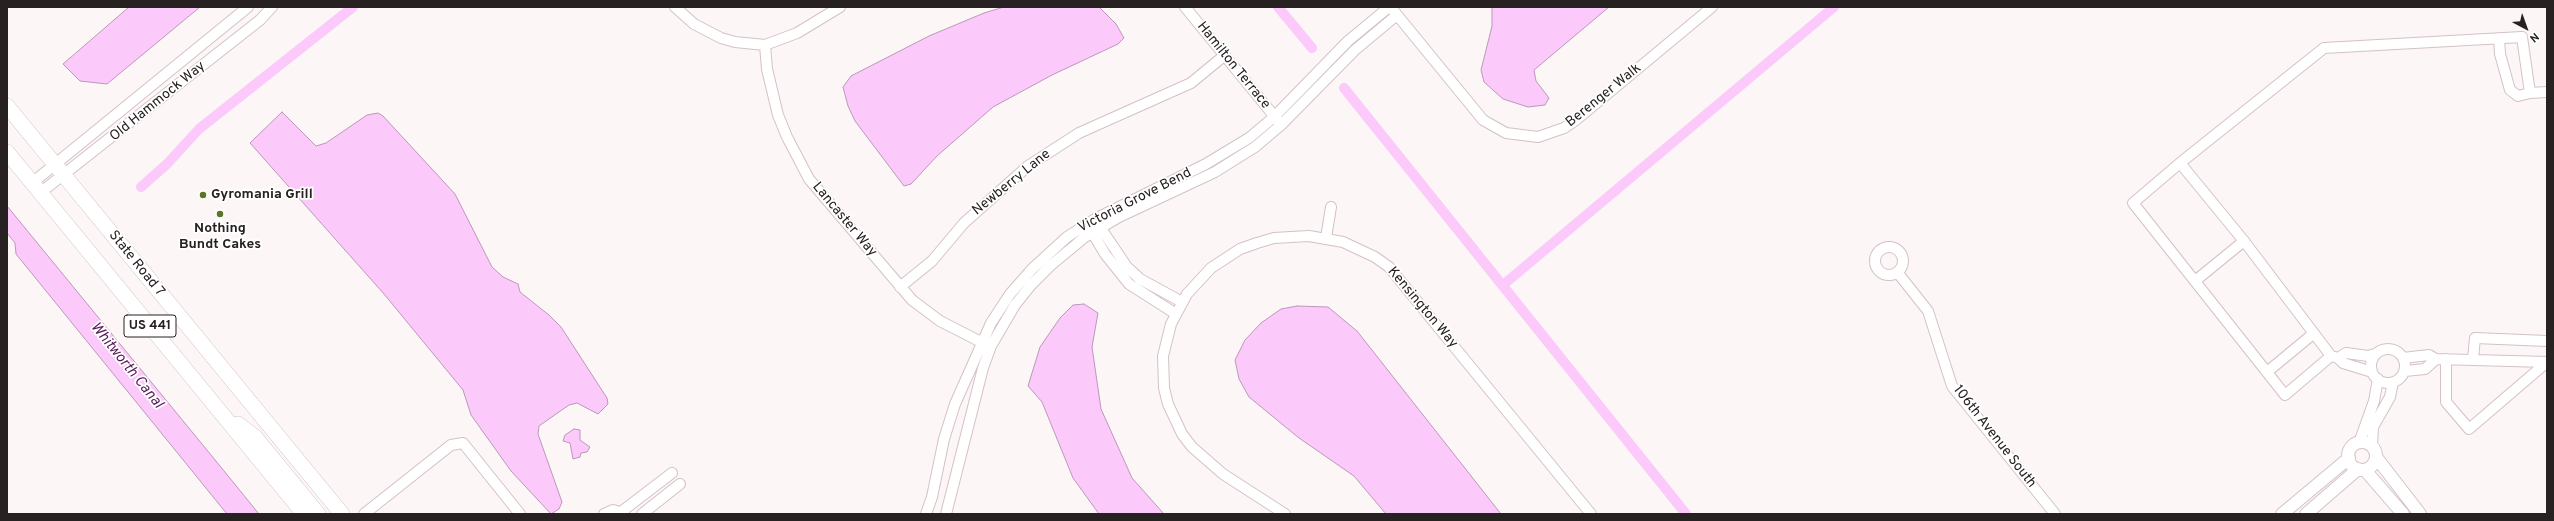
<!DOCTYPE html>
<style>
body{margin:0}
#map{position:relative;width:2554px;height:521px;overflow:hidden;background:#fdf6f7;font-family:Overpass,sans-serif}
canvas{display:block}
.frame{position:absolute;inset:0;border:8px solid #272121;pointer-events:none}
.north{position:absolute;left:2506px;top:8px;width:40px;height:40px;-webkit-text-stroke:3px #fff;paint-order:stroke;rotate:139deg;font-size:11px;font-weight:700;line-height:16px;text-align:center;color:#272121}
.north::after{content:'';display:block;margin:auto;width:14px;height:18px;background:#272121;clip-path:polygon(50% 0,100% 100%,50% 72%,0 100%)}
</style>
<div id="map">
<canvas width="2554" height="521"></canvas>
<div class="frame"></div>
<div class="north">N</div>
</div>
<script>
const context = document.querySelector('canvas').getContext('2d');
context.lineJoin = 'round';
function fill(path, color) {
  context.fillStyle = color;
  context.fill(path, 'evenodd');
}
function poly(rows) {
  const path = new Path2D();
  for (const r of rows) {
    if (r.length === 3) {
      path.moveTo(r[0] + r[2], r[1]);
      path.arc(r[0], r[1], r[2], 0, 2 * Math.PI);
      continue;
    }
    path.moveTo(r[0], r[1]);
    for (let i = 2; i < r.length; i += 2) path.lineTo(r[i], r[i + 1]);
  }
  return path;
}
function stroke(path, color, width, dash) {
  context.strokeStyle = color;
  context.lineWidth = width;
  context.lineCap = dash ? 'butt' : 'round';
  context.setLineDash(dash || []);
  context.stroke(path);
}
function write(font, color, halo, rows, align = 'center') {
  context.font = font + ' Overpass,sans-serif';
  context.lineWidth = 3.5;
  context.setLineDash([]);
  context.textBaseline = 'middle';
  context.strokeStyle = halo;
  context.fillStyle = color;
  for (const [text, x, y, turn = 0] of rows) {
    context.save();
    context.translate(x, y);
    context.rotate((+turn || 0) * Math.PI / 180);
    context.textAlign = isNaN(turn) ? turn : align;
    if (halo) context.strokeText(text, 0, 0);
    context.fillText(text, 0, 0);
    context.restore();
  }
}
const water = poly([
 [129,7,200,7,107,84,80,81,63,64,129,7],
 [1004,7,1099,7,1116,24,1124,38,1118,44,1052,75,993,107,937,156,911,184,904,186,855,121,848,106,843,87,851,76,929,36,984,13,1004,7],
 [1492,7,1609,7,1534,70,1536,81,1549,98,1545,105,1528,107,1503,99,1484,82,1481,70,1492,26,1492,7],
 [282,112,316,146,326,143,367,115,378,113,383,116,455,194,492,267,503,277,518,284,520,292,549,315,561,327,607,398,608,404,598,414,577,403,569,405,539,426,538,434,562,502,559,509,551,514,511,471,471,415,463,390,384,294,250,143,282,112],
 [7,206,220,466,259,514,227,514,16,254,15,243,7,233,7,206],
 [1084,304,1098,313,1092,347,1101,409,1132,478,1164,514,1099,514,1073,478,1042,402,1028,386,1040,347,1060,318,1073,305,1084,304],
 [1297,306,1328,307,1357,331,1501,514,1386,514,1354,476,1299,438,1249,397,1239,379,1235,360,1245,340,1261,323,1281,309,1297,306],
 [574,429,580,430,580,440,590,447,587,452,581,453,580,457,573,459,570,443,563,441,565,435,574,429]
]);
fill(water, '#fbc9fa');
stroke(water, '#bb97b9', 1);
stroke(poly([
 [1278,7,1312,48],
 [1344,88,1686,514],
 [141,187,167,164,199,129,353,7],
 [1503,285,1834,7]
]), '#fbc9fa', 10);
const minor = poly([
 [675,7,694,24,721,38,735,42,765,45,797,33,840,7],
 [1185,7,1279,122],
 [1393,10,1483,120,1506,133,1538,137,1564,128,1576,120,1712,7],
 [2499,38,2500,54,2510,90,2518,96,2530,93],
 [765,45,767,69,778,115,787,137,809,179,912,300,940,321,987,345],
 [2180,163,2244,241,2331,356,2285,395,2133,203,2180,163,2324,48,2522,37,2530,93,2547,92],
 [32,183,248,7],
 [40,193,260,20,272,7],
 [1098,224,1127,267,1140,279,1182,302],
 [1089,227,1105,254,1129,284,1176,314],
 [1326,238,1331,207],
 [1889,261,14],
 [1897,272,1928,311,1952,386,2055,514],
 [2195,281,2244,241],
 [900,287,932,261,964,223,1028,166,1079,133,1191,83,1225,55],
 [2388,366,17],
 [2331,356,2338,358,2343,363,2372,372],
 [2338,358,2346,353,2368,356,2375,354],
 [2403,358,2429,355,2436,359,2547,362],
 [2446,359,2446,402,2469,429,2546,363],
 [2473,359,2475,338,2547,341],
 [2405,371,2425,369,2436,359],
 [2267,372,2313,334],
 [2359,443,2374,401,2378,379],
 [2372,446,2373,427,2390,397,2393,382],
 [621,512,672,473],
 [364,514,451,445,463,443,520,514],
 [604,514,613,510,624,514],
 [642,514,680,484],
 [926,514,932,497,944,439,955,404,991,323,1010,294,1032,269,1067,237,1095,219,1206,164,1249,138,1274,117,1348,41,1389,7],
 [946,514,983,368,991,346,1015,305,1031,285,1050,266,1085,237,1119,217,1215,172,1255,147,1281,125,1355,50,1397,15],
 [1285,514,1223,474,1192,447,1182,434,1168,404,1164,388,1163,356,1171,324,1187,294,1211,268,1240,249,1257,243,1274,238,1309,236,1343,242,1375,257,1389,267,1591,514]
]);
const tertiary = poly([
 [2362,456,14],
 [2376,457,2420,514],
 [2365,470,2403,514],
 [2282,514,2349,458],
 [2306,514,2358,469]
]);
const primary = poly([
 [7,106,342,514],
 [7,152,304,514],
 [238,424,255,437,318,514]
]);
stroke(minor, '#d3c2c4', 12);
stroke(tertiary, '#d3c2c4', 14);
stroke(primary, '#d3c2c4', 16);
stroke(minor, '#fff', 10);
stroke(tertiary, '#fff', 12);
stroke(primary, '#fff', 15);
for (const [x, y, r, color] of [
 [203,195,4,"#5b7426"],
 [220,214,4,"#5b7426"]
]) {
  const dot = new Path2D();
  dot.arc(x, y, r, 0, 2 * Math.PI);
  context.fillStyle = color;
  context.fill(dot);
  stroke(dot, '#fff', 1.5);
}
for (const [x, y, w] of [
 [150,326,52]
]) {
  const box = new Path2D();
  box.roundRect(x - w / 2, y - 11, w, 22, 3);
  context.fillStyle = '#fff';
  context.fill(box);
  stroke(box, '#272121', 1);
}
write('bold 13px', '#272121', null, [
 ["US 441",150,326]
]);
write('14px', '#272121', '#fff', [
 ["Hamilton Terrace",1233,66,51],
 ["Berenger Walk",1604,96,-39],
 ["Old Hammock Way",158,102,-39],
 ["Newberry Lane",1012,183,-39],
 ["Victoria Grove Bend",1135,201,-27],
 ["Lancaster Way",844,220,50],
 ["State Road 7",136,264,51],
 ["Kensington Way",1422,308,50],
 ["106th Avenue South",1994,437,52]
]);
write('bold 14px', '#272121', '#fff', [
 ["Gyromania Grill",211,195],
 ["Nothing",220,229,"center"],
 ["Bundt Cakes",220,245,"center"]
], 'left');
write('italic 15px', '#551c57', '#fff', [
 ["Whitworth Canal",126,366,51]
]);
</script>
